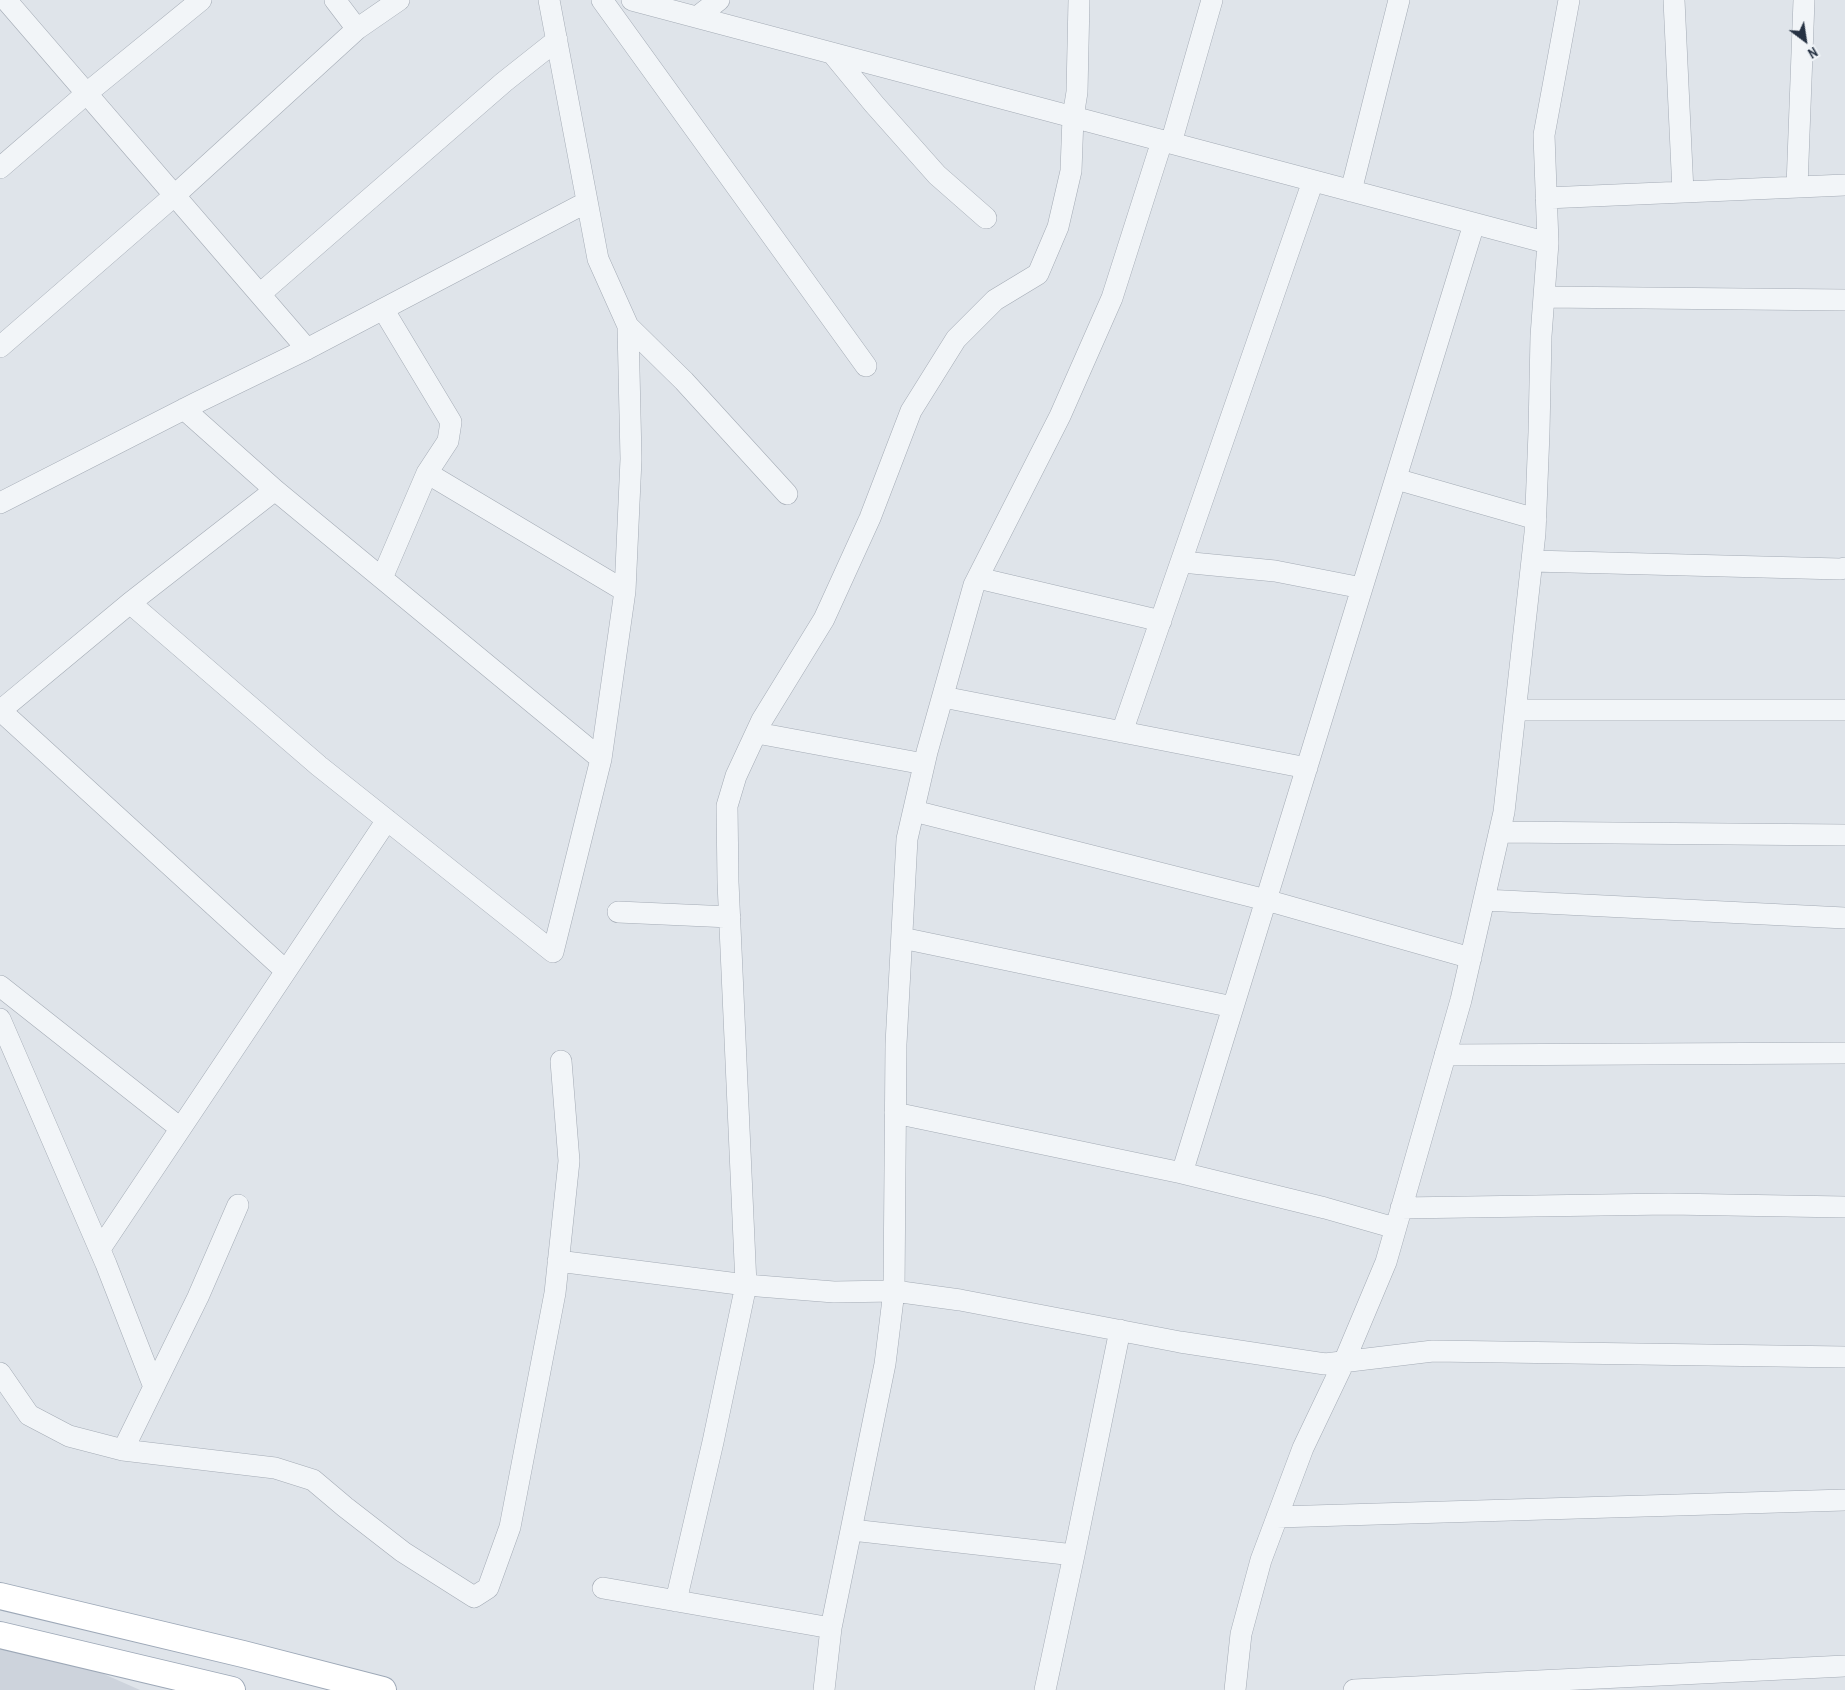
<!DOCTYPE html>
<style>
body{margin:0}
#map{position:relative;width:1845px;height:1690px;overflow:hidden;background:#dfe4ea;font-family:"Archivo Narrow",sans-serif}
canvas{display:block}
.north{position:absolute;left:1780px;top:15px;width:50px;height:50px;-webkit-text-stroke:4px #eff3f7;paint-order:stroke;rotate:149deg;font-size:14px;font-weight:700;line-height:20px;text-align:center;color:#263243}
.north::after{content:'';display:block;margin:auto;width:18px;height:22px;background:#263243;clip-path:polygon(50% 0,100% 100%,50% 72%,0 100%)}
</style>
<div id="map">
<canvas width="1845" height="1690"></canvas>
<div class="north">N</div>
</div>
<script>
const context = document.querySelector('canvas').getContext('2d');
context.lineJoin = 'round';
function fill(path, color) {
  context.fillStyle = color;
  context.fill(path, 'evenodd');
}
function poly(rows) {
  const path = new Path2D();
  for (const r of rows) {
    path.moveTo(r[0], r[1]);
    for (let i = 2; i < r.length; i += 2) path.lineTo(r[i], r[i + 1]);
  }
  return path;
}
function stroke(path, color, width, dash) {
  context.strokeStyle = color;
  context.lineWidth = width;
  context.lineCap = dash ? 'butt' : 'round';
  context.setLineDash(dash || []);
  context.stroke(path);
}
fill(poly([
 [0,1644,45,1648,140,1690,0,1690]
]), '#cdd3dc');
const minor = poly([
 [6,0,307,349],
 [335,0,357,29],
 [602,0,866,366],
 [632,0,1548,243],
 [1674,0,1683,192],
 [697,17,719,0],
 [832,53,874,104,937,175,986,218],
 [1171,143,1212,0],
 [0,168,87,93,201,0],
 [1797,187,1804,0],
 [1351,191,1399,0],
 [1546,198,1845,185],
 [260,294,504,82,557,40],
 [1544,297,1845,300],
 [628,326,684,381,787,494],
 [0,347,175,195,357,29,399,0],
 [184,409,275,490,601,759],
 [427,473,625,591],
 [1396,479,1536,519],
 [0,503,196,403,307,349,587,202],
 [1532,561,1840,569,1845,568],
 [1182,562,1275,571,1362,588],
 [382,578,427,473,448,441,451,422,383,309],
 [978,578,1161,621],
 [130,603,319,766,553,952,601,759,625,591,631,459,628,326,598,259,549,0],
 [943,697,1307,768],
 [1517,710,1845,710],
 [0,711,130,603,275,490],
 [1,711,286,971],
 [1122,732,1313,181],
 [757,733,924,764],
 [914,811,1266,900,1471,958],
 [1500,832,1845,835],
 [1484,900,1845,918],
 [618,912,730,917],
 [902,938,1233,1007],
 [0,986,180,1128],
 [0,1019,106,1264,154,1387],
 [1445,1055,1845,1053],
 [895,1113,1182,1173,1325,1208,1395,1228],
 [1182,1173,1474,224],
 [1401,1208,1669,1204,1845,1207],
 [100,1249,387,820],
 [558,1261,746,1285,834,1292,894,1291,960,1300,1180,1342,1325,1364,1433,1351,1845,1357],
 [0,1373,29,1415,69,1436,123,1450,275,1468,313,1480,345,1507,403,1552,474,1597,488,1588,510,1527,555,1293,569,1161,561,1061],
 [123,1450,198,1297,238,1205],
 [1277,1517,1845,1500],
 [852,1530,1074,1555],
 [603,1588,831,1628],
 [676,1601,713,1442,746,1285,728,882,727,806,736,776,762,720,824,619,870,518,911,411,956,339,995,300,1038,274,1058,227,1071,171,1073,117,1077,92,1079,0],
 [824,1690,831,1628,885,1364,894,1291,896,1044,907,839,927,752,974,585,1060,416,1112,298,1162,141],
 [1045,1690,1074,1555,1120,1330],
 [1235,1690,1241,1634,1261,1560,1303,1448,1344,1362,1386,1262,1461,1000,1504,812,1535,533,1539,432,1541,336,1548,243,1544,135,1569,0],
 [1354,1690,1845,1666]
]);
const major = poly([
 [0,1596,243,1654,383,1690],
 [0,1635,232,1690]
]);
stroke(minor, '#a4abb5', 22);
stroke(major, '#9da8b7', 28);
stroke(minor, '#f2f5f8', 21);
stroke(major, '#fff', 26);
</script>
